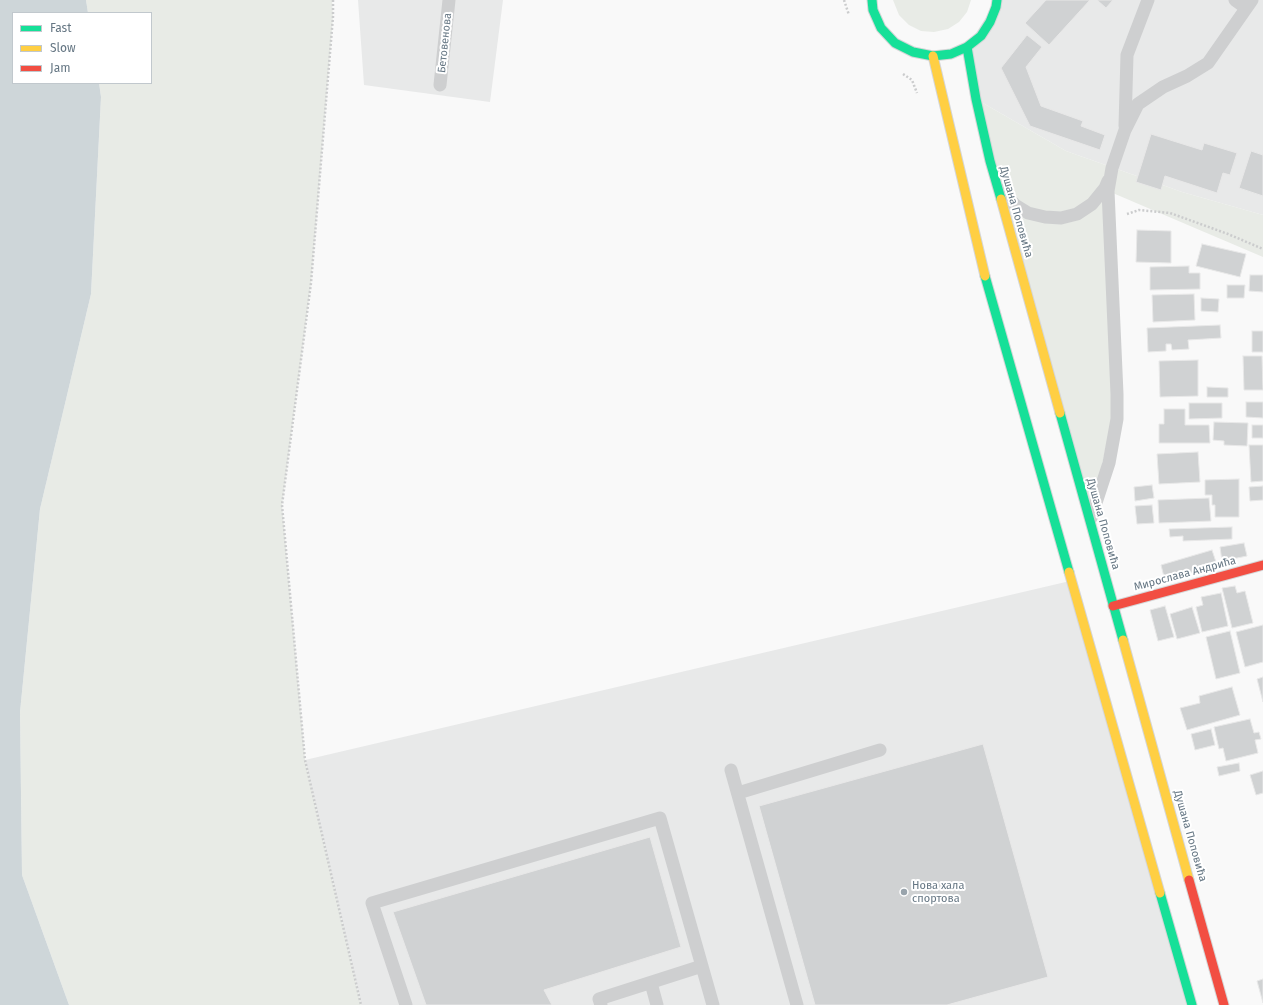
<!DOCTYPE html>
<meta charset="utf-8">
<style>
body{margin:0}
#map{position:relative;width:1263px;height:1005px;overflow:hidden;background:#f9f9f9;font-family:"Fira Sans",sans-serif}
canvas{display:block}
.legend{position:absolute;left:12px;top:12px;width:140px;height:72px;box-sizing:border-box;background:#fff;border:1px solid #c1c8cd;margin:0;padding:5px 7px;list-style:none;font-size:12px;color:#657683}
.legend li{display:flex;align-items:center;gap:8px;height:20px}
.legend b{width:20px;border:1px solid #c1c8cd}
</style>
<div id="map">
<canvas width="1263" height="1005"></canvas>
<ul class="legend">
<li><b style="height:5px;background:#16e098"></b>Fast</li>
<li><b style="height:5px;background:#ffcf43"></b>Slow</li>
<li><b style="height:5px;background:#f24e42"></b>Jam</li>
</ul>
</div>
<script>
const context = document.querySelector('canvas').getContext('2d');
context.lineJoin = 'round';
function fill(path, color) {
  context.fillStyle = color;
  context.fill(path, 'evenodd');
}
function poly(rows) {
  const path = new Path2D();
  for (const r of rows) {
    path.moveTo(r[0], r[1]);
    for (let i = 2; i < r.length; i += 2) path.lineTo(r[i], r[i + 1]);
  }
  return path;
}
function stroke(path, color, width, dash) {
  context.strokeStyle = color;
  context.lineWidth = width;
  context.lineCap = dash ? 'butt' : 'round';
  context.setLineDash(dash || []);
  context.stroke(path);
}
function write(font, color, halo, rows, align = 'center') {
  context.font = font + ' "Fira Sans",sans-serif';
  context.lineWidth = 4;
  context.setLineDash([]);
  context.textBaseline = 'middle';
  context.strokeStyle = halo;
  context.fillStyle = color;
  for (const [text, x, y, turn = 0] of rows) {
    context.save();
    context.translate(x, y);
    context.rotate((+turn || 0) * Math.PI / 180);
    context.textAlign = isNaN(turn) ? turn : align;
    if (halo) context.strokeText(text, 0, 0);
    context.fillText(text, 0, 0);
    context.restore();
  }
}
fill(poly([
 [358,0,503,0,490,102,364,85],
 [997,0,1263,0,1263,215,1182,192,1066,151,976,99,967,47],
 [1070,581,1191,1005,361,1005,305,760]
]), '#e8e9e9');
fill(poly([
 [86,0,332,0,333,17,311,283,282,505,305,760,361,1005,69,1005,22,875,20,712,40,509,91,294,101,97,99,83,151,83,151,13,88,13],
 [893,0,971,0,967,12,959,22,948,29,934,32,921,31,909,25,899,15],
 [976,99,1066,151,1182,192,1263,215,1263,257,1108,191,1117,394,1090,522]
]), '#e8ebe6');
fill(poly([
 [0,0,86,0,88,13,13,13,13,83,99,83,101,97,91,294,40,509,20,712,22,875,69,1005,0,1005]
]), '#ced6d9');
const building = poly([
 [1046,0,1090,0,1049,45,1025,23,1046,0],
 [1097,0,1113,0,1106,8,1097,0],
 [1027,35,1042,47,1026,67,1041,106,1083,121,1081,126,1105,135,1100,150,1030,126,1001,68,1027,35],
 [1151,134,1202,150,1204,143,1237,153,1230,175,1223,173,1217,193,1165,176,1161,190,1136,182,1151,134],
 [1251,151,1263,155,1263,196,1239,188,1251,151],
 [1137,230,1171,231,1171,263,1136,262,1137,230],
 [1202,244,1246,254,1240,277,1196,266,1202,244],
 [1189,266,1189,273,1200,273,1200,289,1150,290,1150,267,1189,266],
 [1250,275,1263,275,1263,292,1249,291,1250,275],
 [1227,285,1245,285,1244,298,1227,298,1227,285],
 [1194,294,1195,320,1153,322,1152,295,1194,294],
 [1201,298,1219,299,1218,312,1201,311,1201,298],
 [1220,325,1221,338,1188,340,1189,349,1172,350,1171,344,1166,344,1166,351,1148,352,1147,328,1220,325],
 [1252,331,1263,331,1263,352,1252,352,1252,331],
 [1243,356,1262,356,1263,390,1244,390,1243,356],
 [1198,360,1198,396,1160,397,1159,361,1198,360],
 [1207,387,1228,388,1228,397,1207,397,1207,387],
 [1246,402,1263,402,1263,418,1246,417,1246,402],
 [1189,403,1222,403,1222,418,1189,419,1189,403],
 [1164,409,1185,409,1185,425,1209,425,1210,443,1159,443,1159,424,1164,424,1164,409],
 [1214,422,1248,423,1247,446,1224,445,1224,441,1213,440,1214,422],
 [1252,425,1263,425,1263,438,1252,438,1252,425],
 [1249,445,1263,445,1263,481,1251,482,1249,445],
 [1198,452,1200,482,1159,484,1157,454,1198,452],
 [1239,479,1239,517,1215,517,1215,505,1212,505,1212,495,1205,495,1205,480,1239,479],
 [1152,485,1154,498,1135,501,1134,487,1152,485],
 [1263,486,1263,500,1250,501,1249,487,1263,486],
 [1209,498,1211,521,1159,523,1158,500,1209,498],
 [1152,505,1154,523,1137,524,1135,506,1152,505],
 [1232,527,1232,539,1183,541,1183,536,1170,537,1169,529,1232,527],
 [1244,543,1247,556,1222,561,1220,547,1244,543],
 [1212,550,1217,565,1165,581,1161,565,1212,550],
 [1235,586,1237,593,1245,591,1253,623,1232,628,1222,588,1235,586],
 [1221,593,1228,626,1202,632,1196,607,1203,605,1201,597,1221,593],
 [1165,606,1174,637,1158,641,1150,610,1165,606],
 [1192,607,1200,633,1177,639,1170,614,1192,607],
 [1263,625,1263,662,1245,667,1236,632,1263,625],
 [1230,631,1240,673,1216,679,1206,637,1230,631],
 [1263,677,1263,702,1257,679,1263,677],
 [1232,687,1240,715,1187,730,1180,708,1200,703,1199,696,1232,687],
 [1250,719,1254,733,1259,732,1261,739,1255,740,1258,753,1226,761,1223,748,1219,749,1214,727,1250,719],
 [1211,729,1215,745,1195,750,1191,734,1211,729],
 [983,744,1048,977,947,1005,815,1005,759,806,983,744],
 [1239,763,1240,771,1219,776,1217,767,1239,763],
 [1263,771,1263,793,1256,795,1250,775,1263,771],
 [650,837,681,947,544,990,552,1005,426,1005,393,912,650,837],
 [1263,979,1263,1003,1257,981,1263,979]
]);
fill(building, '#d0d2d3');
stroke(building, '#e8e8e8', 1);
const fast = poly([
 [872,0,873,10,881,28,895,43,913,52,933,56,951,54,967,47,981,36,990,22,996,7,997,0],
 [967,47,976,99,990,161,1001,199],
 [985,276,1069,572],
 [1060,413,1123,640],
 [1160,893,1192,1005]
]);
const slow = poly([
 [933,56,985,276],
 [1001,199,1060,413],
 [1069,572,1160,893],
 [1123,640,1189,880]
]);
const jam = poly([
 [1113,606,1263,565],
 [1189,880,1224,1005]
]);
stroke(fast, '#d5d6d7', 11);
stroke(slow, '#d5d6d7', 11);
stroke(jam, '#d5d6d7', 11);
stroke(poly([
 [333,0,333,17,311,283,282,505,305,760,361,1005],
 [844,0,849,15],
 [903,74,912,80,917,93],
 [1127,214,1139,210,1170,213,1228,234,1263,249]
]), '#cbcccd', 2.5, [2, 2]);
stroke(poly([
 [1235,0,1246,8],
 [440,85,449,0],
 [1125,126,1127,55,1148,0],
 [1001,190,1015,205,1028,213,1045,217,1061,218,1077,214,1092,204,1105,188,1108,181],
 [1091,518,1109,463,1117,419,1117,394,1108,191,1112,168,1125,130,1138,104,1163,87,1187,76,1208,63,1252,0],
 [731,770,797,1005],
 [738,793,880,750],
 [651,983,657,1005],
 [406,1005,372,903,660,818,713,1005],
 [601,1005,599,999,702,966]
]), '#cecfd0', 13);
stroke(fast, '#16e098', 9);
stroke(slow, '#ffcf43', 9);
stroke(jam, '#f24e42', 9);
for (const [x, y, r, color] of [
 [904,892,4,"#99a4ac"]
]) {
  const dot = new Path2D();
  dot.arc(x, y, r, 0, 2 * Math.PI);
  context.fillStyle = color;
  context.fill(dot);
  stroke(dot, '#fff', 1.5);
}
write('11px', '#657683', '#fff', [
 ["Бетовенова",445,43,-84],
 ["Душана Поповића",1016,212,74],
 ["Душана Поповића",1103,524,74],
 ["Мирослава Андрића",1185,574,-15],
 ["Душана Поповића",1190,836,74]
]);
write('11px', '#657683', '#fff', [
 ["Нова хала",912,886],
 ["спортова",912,899]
], 'left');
</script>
